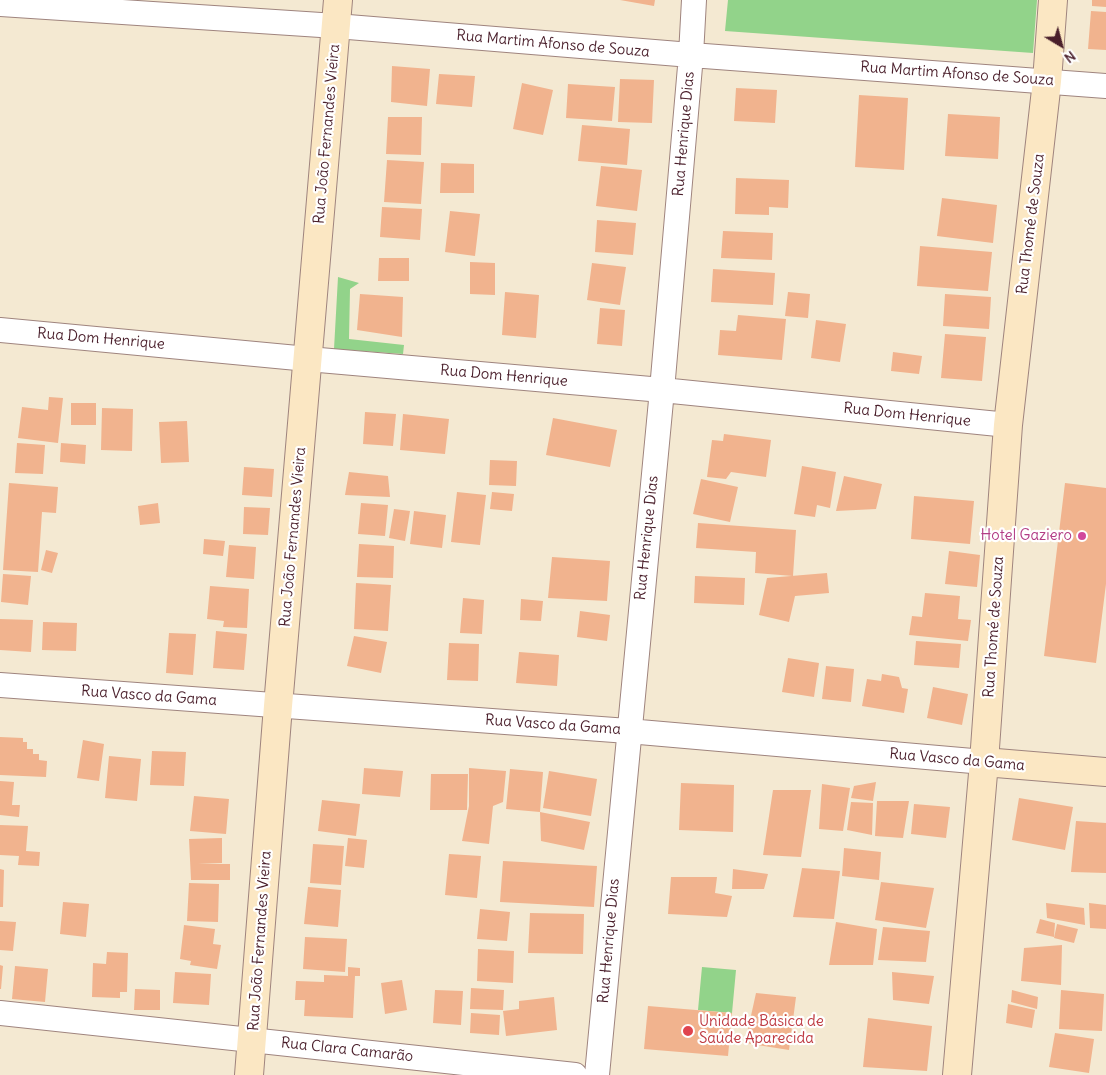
<!DOCTYPE html>
<meta charset="utf-8">
<style>
body{margin:0}
#map{position:relative;width:1106px;height:1075px;overflow:hidden;background:#f4e9d2;font-family:Delius,sans-serif}
canvas{display:block}
.north{position:absolute;left:1036px;top:20px;width:50px;height:50px;-webkit-text-stroke:4px #fff;paint-order:stroke;rotate:143deg;font-size:14px;font-weight:700;line-height:20px;text-align:center;color:#4a1f2b}
.north::after{content:'';display:block;margin:auto;width:18px;height:22px;background:#4a1f2b;clip-path:polygon(50% 0,100% 100%,50% 72%,0 100%)}
</style>
<div id="map">
<canvas width="1106" height="1075"></canvas>
<div class="north">N</div>
</div>
<script>
const context = document.querySelector('canvas').getContext('2d');
context.lineJoin = 'round';
function fill(path, color) {
  context.fillStyle = color;
  context.fill(path, 'evenodd');
}
function poly(rows) {
  const path = new Path2D();
  for (const r of rows) {
    path.moveTo(r[0], r[1]);
    for (let i = 2; i < r.length; i += 2) path.lineTo(r[i], r[i + 1]);
  }
  return path;
}
function stroke(path, color, width, dash) {
  context.strokeStyle = color;
  context.lineWidth = width;
  context.lineCap = dash ? 'butt' : 'round';
  context.setLineDash(dash || []);
  context.stroke(path);
}
function write(font, color, halo, rows, align = 'center') {
  context.font = font + ' Delius,sans-serif';
  context.lineWidth = 4.5;
  context.setLineDash([]);
  context.textBaseline = 'middle';
  context.strokeStyle = halo;
  context.fillStyle = color;
  for (const [text, x, y, turn = 0] of rows) {
    context.save();
    context.translate(x, y);
    context.rotate((+turn || 0) * Math.PI / 180);
    context.textAlign = isNaN(turn) ? turn : align;
    if (halo) context.strokeText(text, 0, 0);
    context.fillText(text, 0, 0);
    context.restore();
  }
}
fill(poly([
 [728,0,1037,0,1033,53,725,31],
 [338,277,359,283,350,289,349,339,404,345,403,354,334,349],
 [702,967,736,970,732,1013,698,1010]
]), '#92d38a');
fill(poly([
 [620,0,655,0,654,6],
 [1092,0,1106,0,1106,7,1092,6],
 [1091,11,1106,12,1106,50,1088,49],
 [392,66,430,69,427,106,391,102],
 [439,74,475,76,472,107,436,104],
 [620,79,654,80,652,123,618,122],
 [522,83,553,90,543,135,513,129],
 [568,84,615,87,612,121,566,118],
 [736,88,777,90,775,123,734,121],
 [859,95,908,98,904,170,855,167],
 [948,114,1000,117,998,159,945,156],
 [388,117,422,117,421,155,386,154],
 [582,125,630,129,627,165,578,161],
 [387,160,424,162,421,204,384,202],
 [441,163,474,164,474,193,440,193],
 [601,166,642,170,637,211,596,206],
 [736,178,789,180,788,208,769,207,769,215,735,214],
 [942,198,997,205,993,243,937,236],
 [382,207,422,209,420,240,380,237],
 [450,211,480,214,475,256,445,252],
 [597,220,636,223,633,255,595,252],
 [723,231,773,233,772,260,721,258],
 [920,246,992,252,988,291,917,286],
 [379,258,409,258,409,281,378,281],
 [470,262,495,263,495,295,470,294],
 [592,263,626,267,620,305,587,300],
 [713,269,775,273,773,305,711,302],
 [505,292,539,295,536,338,502,335],
 [788,292,810,294,808,318,785,316],
 [360,294,403,297,402,337,357,330],
 [945,294,991,297,989,329,943,326],
 [600,308,625,310,622,346,597,344],
 [738,315,786,319,782,360,718,355,720,330,736,331],
 [816,320,846,324,840,362,811,358],
 [945,334,986,337,982,381,941,378],
 [893,352,922,356,919,374,891,371],
 [49,397,63,398,58,443,18,438,22,407,48,410],
 [71,403,96,403,96,425,71,425],
 [102,408,133,409,132,451,101,450],
 [365,412,396,414,393,446,363,444],
 [403,414,449,419,445,454,400,450],
 [553,418,617,430,610,467,546,455],
 [187,421,189,462,161,463,159,422],
 [724,434,771,440,766,477,731,472,726,479,707,477,712,440,723,441],
 [17,443,45,445,43,474,15,473],
 [61,443,86,445,85,464,60,462],
 [490,460,517,461,516,486,489,485],
 [802,466,836,472,830,508,817,505,815,517,794,514],
 [244,467,274,469,272,497,242,495],
 [349,472,388,476,390,497,345,495],
 [844,476,882,484,876,509,836,511],
 [701,479,738,487,730,522,693,514],
 [9,483,58,487,56,513,42,512,38,572,3,570],
 [1065,483,1106,488,1106,584,1096,663,1044,656],
 [457,492,486,495,480,545,451,542],
 [492,492,514,494,512,511,490,509],
 [914,496,974,501,970,544,911,539],
 [158,503,160,523,140,525,138,506],
 [361,503,388,505,385,536,358,534],
 [244,507,270,508,268,535,243,534],
 [394,509,410,511,405,541,389,538],
 [414,511,446,515,442,548,410,544],
 [698,523,796,530,793,576,755,573,756,552,696,548],
 [204,539,225,541,223,556,203,554],
 [359,544,394,546,393,578,357,577],
 [229,545,256,547,254,579,226,577],
 [46,550,58,553,52,573,41,570],
 [949,551,980,555,977,587,945,584],
 [552,557,610,561,607,601,548,598],
 [827,573,829,593,795,596,789,622,759,615,767,578],
 [3,574,31,576,28,605,1,602],
 [695,576,745,578,744,605,694,603],
 [356,583,391,585,388,631,354,629],
 [210,586,249,589,247,628,223,627,224,621,207,619],
 [925,593,960,596,958,619,971,620,968,641,909,635,912,616,922,617],
 [463,598,484,600,482,634,460,633],
 [521,599,543,601,541,621,520,620],
 [580,611,610,615,607,641,577,637],
 [0,619,33,620,31,652,0,650],
 [43,622,77,623,76,651,42,650],
 [216,631,247,634,244,670,213,668],
 [169,633,196,634,193,675,166,673],
 [354,636,387,642,381,673,347,666],
 [916,641,961,644,959,668,914,665],
 [449,643,479,644,478,681,447,680],
 [519,652,559,655,557,686,516,683],
 [788,658,819,663,814,697,782,692],
 [826,666,854,669,851,702,822,699],
 [882,674,899,677,902,688,908,689,904,713,862,706,867,679,881,681],
 [933,687,968,694,962,725,927,718],
 [0,737,23,738,23,742,27,742,27,749,33,749,33,754,39,754,39,760,47,761,46,777,0,775],
 [83,740,104,744,99,781,77,778],
 [152,751,186,752,184,786,150,785],
 [109,756,141,759,137,801,105,798],
 [364,768,403,771,400,797,362,794],
 [469,768,506,771,503,802,493,806,489,844,462,841,469,806],
 [510,769,543,772,540,812,590,822,584,850,541,841,540,812,506,809],
 [549,771,597,779,591,816,543,808],
 [431,774,468,774,467,810,430,810],
 [0,781,14,782,12,805,20,805,19,817,0,815],
 [876,782,873,801,851,798,854,786],
 [681,783,734,785,733,832,679,830],
 [822,784,850,788,843,831,819,829],
 [773,790,811,790,801,857,763,855],
 [194,796,229,799,226,834,190,831],
 [1019,798,1073,807,1065,850,1012,840],
 [322,800,360,804,356,836,318,831],
 [877,801,909,801,903,838,875,836],
 [851,802,873,803,872,835,847,830],
 [914,804,950,807,946,838,911,834],
 [1076,821,1106,823,1106,873,1071,872],
 [0,825,28,826,26,851,40,852,39,866,18,865,19,856,0,855],
 [222,838,222,863,198,864,230,864,230,880,191,880,189,839],
 [348,838,367,840,364,868,345,866],
 [313,844,344,846,341,885,310,883],
 [844,848,881,852,879,880,842,876],
 [449,854,481,856,477,898,445,895],
 [503,861,597,866,594,907,500,902],
 [802,868,840,871,834,919,793,917],
 [0,869,4,870,3,907,0,907],
 [733,869,768,874,764,889,732,889],
 [671,877,717,877,715,893,732,896,727,917,668,914],
 [881,882,934,888,926,928,875,920],
 [189,883,219,884,218,922,187,921],
 [308,887,341,890,338,927,304,924],
 [63,902,89,904,86,937,60,934],
 [1046,903,1084,908,1085,925,1047,918],
 [1089,903,1106,905,1106,929,1090,928],
 [480,909,510,912,507,941,477,939],
 [530,913,584,914,583,954,528,953],
 [1040,919,1055,923,1054,937,1036,933],
 [0,921,16,922,13,951,0,950],
 [836,922,877,929,873,965,829,965],
 [1057,924,1078,929,1074,943,1054,938],
 [184,925,215,929,213,944,221,945,217,969,190,965,191,961,180,959],
 [883,927,930,931,926,962,878,960],
 [305,937,347,939,345,972,303,969],
 [1062,945,1061,985,1021,981,1024,948],
 [478,949,514,951,513,983,477,981],
 [107,952,128,953,127,992,120,992,120,998,92,997,93,963,106,964],
 [0,965,3,966,1,989,0,989],
 [15,966,48,969,45,1002,12,999],
 [348,967,360,968,360,976,355,976,353,1018,304,1016,305,1000,295,1000,296,981,324,982,324,975,348,976],
 [175,972,211,974,209,1005,173,1003],
 [892,972,934,976,929,1004,893,1000],
 [402,980,407,1010,385,1014,381,983],
 [471,988,504,990,503,1010,470,1009],
 [135,989,160,990,160,1010,134,1010],
 [435,990,463,991,461,1025,433,1023],
 [1012,990,1038,997,1037,1009,1011,1002],
 [1061,990,1104,994,1102,1031,1059,1029],
 [756,993,796,997,789,1050,745,1043],
 [554,997,557,1030,506,1036,503,1011,519,1009,519,1001],
 [1008,1004,1035,1010,1032,1028,1006,1023],
 [648,1006,732,1013,728,1056,644,1049],
 [471,1013,500,1015,499,1035,470,1033],
 [868,1018,932,1026,927,1071,863,1067],
 [1055,1033,1094,1039,1089,1073,1049,1067]
]), '#f1b38e');
const street = poly([
 [0,4,336,26,691,55,1106,86],
 [0,330,308,359,662,390,1008,425],
 [0,685,628,731,984,762],
 [0,1013,575,1075],
 [597,1075,662,390,691,55,694,0]
]);
const secondary = poly([
 [984,762,1106,772],
 [249,1075,278,706,338,0],
 [957,1075,984,762,1008,425,1047,81,1053,0]
]);
stroke(street, '#9f847e', 26);
stroke(secondary, '#9f847e', 30);
stroke(street, '#fff', 24);
stroke(secondary, '#fbe7c3', 28);
for (const [x, y, r, color] of [
 [1082,536,5,"#d1479c"],
 [688,1031,6,"#e0444e"]
]) {
  const dot = new Path2D();
  dot.arc(x, y, r, 0, 2 * Math.PI);
  context.fillStyle = color;
  context.fill(dot);
  stroke(dot, '#fff', 2);
}
write('15px', '#4a1f2b', '#fff', [
 ["Rua Martim Afonso de Souza",553,44,5],
 ["Rua Martim Afonso de Souza",957,74,4],
 ["Rua João Fernandes Vieira",327,134,-85],
 ["Rua Henrique Dias",684,134,-85],
 ["Rua Thomé de Souza",1031,224,-83],
 ["Rua Dom Henrique",101,339,5],
 ["Rua Dom Henrique",504,376,5],
 ["Rua Dom Henrique",907,415,6],
 ["Rua João Fernandes Vieira",293,537,-85],
 ["Rua Henrique Dias",647,538,-84],
 ["Rua Thomé de Souza",994,627,-86],
 ["Rua Vasco da Gama",149,696,4],
 ["Rua Vasco da Gama",553,725,4],
 ["Rua Vasco da Gama",957,760,5],
 ["Rua João Fernandes Vieira",260,941,-86],
 ["Rua Henrique Dias",609,941,-85],
 ["Rua Clara Camarão",347,1050,6]
]);
write('15px', '#b23c85', '#fff', [
 ["Hotel Gaziero",1072,536]
], 'right');
write('15px', '#be3a42', '#fff', [
 ["Unidade Básica de",699,1022],
 ["Saúde Aparecida",699,1039]
], 'left');
</script>
